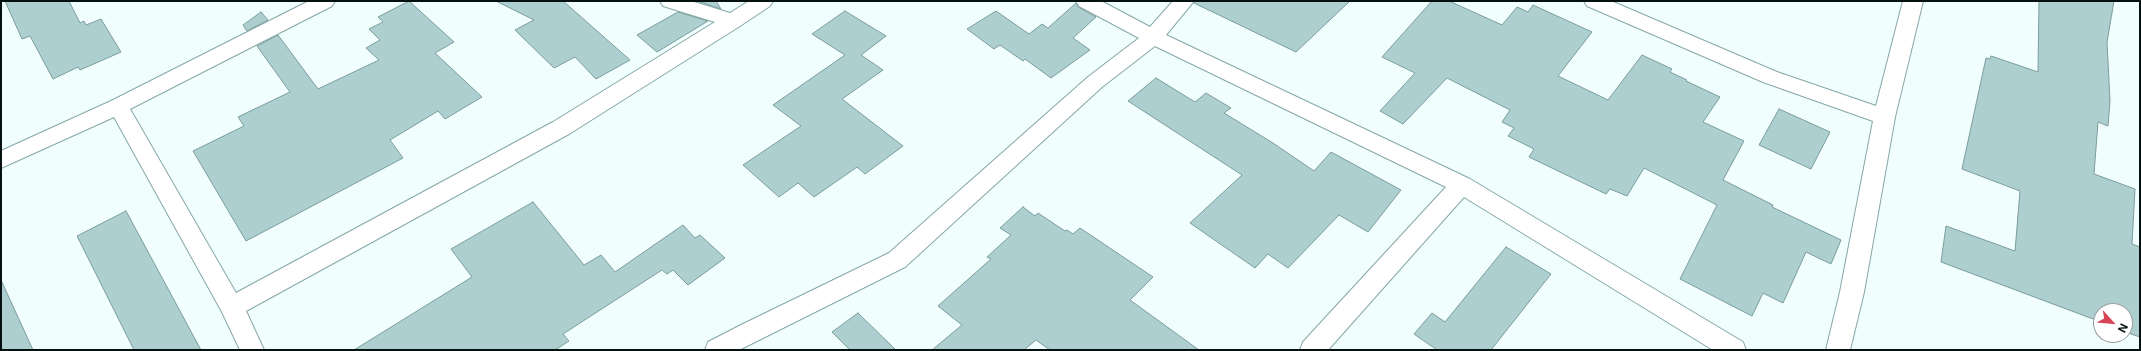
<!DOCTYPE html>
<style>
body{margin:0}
#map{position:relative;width:2141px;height:351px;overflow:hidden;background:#f0fefe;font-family:Inter,sans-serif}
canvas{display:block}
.frame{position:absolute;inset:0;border:2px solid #051011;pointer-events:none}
.north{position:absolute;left:2093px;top:303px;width:40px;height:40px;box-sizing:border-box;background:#fff;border:1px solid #9b9fa0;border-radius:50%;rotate:117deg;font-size:11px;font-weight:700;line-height:16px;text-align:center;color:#051011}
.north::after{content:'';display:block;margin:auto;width:14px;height:18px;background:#d64555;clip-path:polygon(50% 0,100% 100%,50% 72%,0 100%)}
</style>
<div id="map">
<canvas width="2141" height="351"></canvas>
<div class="frame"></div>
<div class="north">N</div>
</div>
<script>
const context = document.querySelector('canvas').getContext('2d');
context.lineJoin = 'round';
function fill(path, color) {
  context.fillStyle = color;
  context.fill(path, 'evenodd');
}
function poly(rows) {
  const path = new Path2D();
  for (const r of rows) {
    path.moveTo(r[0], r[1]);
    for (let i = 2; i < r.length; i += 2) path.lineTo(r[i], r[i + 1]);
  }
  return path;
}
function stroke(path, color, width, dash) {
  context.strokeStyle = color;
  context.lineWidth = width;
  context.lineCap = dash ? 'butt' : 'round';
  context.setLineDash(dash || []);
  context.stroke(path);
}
const building = poly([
 [5,1,69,1,80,23,84,21,86,25,101,19,121,52,80,70,78,67,53,79,30,36,22,39,5,1],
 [409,1,454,42,435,53,482,97,445,119,438,111,390,140,403,158,246,241,193,151,244,126,238,117,290,92,257,46,278,35,318,89,379,60,366,48,380,40,369,29,383,22,378,17,409,1],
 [496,1,563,1,630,60,596,79,575,57,554,68,515,30,534,20,496,1],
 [697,1,716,1,721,9,697,1],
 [1195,1,1350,1,1296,52,1194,3,1195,1],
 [1432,1,1449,1,1502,25,1517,7,1528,12,1533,5,1592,32,1558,76,1608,100,1642,55,1672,69,1670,72,1687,80,1686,81,1720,97,1703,122,1744,141,1723,180,1773,205,1772,207,1841,240,1831,264,1806,252,1783,303,1763,293,1752,316,1680,279,1717,205,1644,168,1627,196,1610,189,1606,194,1529,157,1534,149,1508,136,1514,128,1502,122,1510,110,1447,78,1403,124,1380,111,1415,73,1382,57,1432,1],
 [2039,1,2114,1,2107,42,2110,101,2108,126,2098,122,2094,174,2135,189,2132,244,2140,247,2140,337,2125,332,2125,311,2101,311,2101,322,1941,262,1946,226,2015,251,2020,191,1962,169,1986,58,1990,59,1991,56,2038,72,2039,1],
 [1076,3,1078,7,1096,17,1073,38,1090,50,1051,78,1025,59,1023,61,1000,45,994,49,967,29,996,11,1029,34,1042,24,1048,28,1076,3],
 [845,11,886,36,861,55,883,70,842,99,903,146,865,174,857,167,814,197,798,183,779,197,743,165,801,126,773,105,845,55,812,34,845,11],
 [261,12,268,20,247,31,243,25,261,12],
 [678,12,708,21,657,52,637,35,678,12],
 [1156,78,1195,102,1206,93,1231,108,1224,113,1273,143,1314,171,1331,152,1401,190,1368,232,1339,215,1288,268,1268,254,1255,268,1190,223,1242,175,1128,101,1156,78],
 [1779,109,1830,132,1811,169,1759,145,1779,109],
 [533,202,584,265,601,255,615,272,683,225,695,238,700,235,725,258,688,285,673,270,667,274,662,270,563,334,569,341,555,350,354,350,472,277,451,249,533,202],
 [1023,207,1035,216,1038,213,1065,231,1067,230,1073,234,1080,228,1153,277,1130,300,1199,350,1050,350,1036,340,1024,350,932,350,962,325,938,306,991,259,987,257,1011,235,1000,228,1023,207],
 [126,211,201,350,134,350,77,236,126,211],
 [1506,247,1551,274,1491,350,1437,350,1414,334,1432,313,1445,322,1506,247],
 [1,280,33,350,1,350,1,280],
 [858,313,896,350,850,350,832,332,858,313]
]);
fill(building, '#aecfd0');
stroke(building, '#7c9c9c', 1);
const minor = poly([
 [309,1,335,1,332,6,130,109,236,293,553,122,715,22,663,6,660,1,691,1,730,13,749,1,773,1,770,6,740,26,569,134,246,311,264,350,240,350,222,312,114,117,1,168,1,151,111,101,309,1],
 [1076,1,1101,1,1150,27,1173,1,1194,1,1166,35,1470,179,1743,342,1746,350,1713,350,1464,197,1328,350,1300,350,1303,342,1446,187,1155,46,1102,87,905,267,739,350,705,350,708,342,741,325,889,253,1088,77,1139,38,1079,6,1076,1],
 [1584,1,1611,1,1777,72,1876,106,1903,1,1923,1,1895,117,1864,292,1850,350,1826,350,1840,292,1873,121,1763,82,1587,6,1584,1]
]);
stroke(minor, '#87a7a7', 2);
fill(minor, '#fff');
</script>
